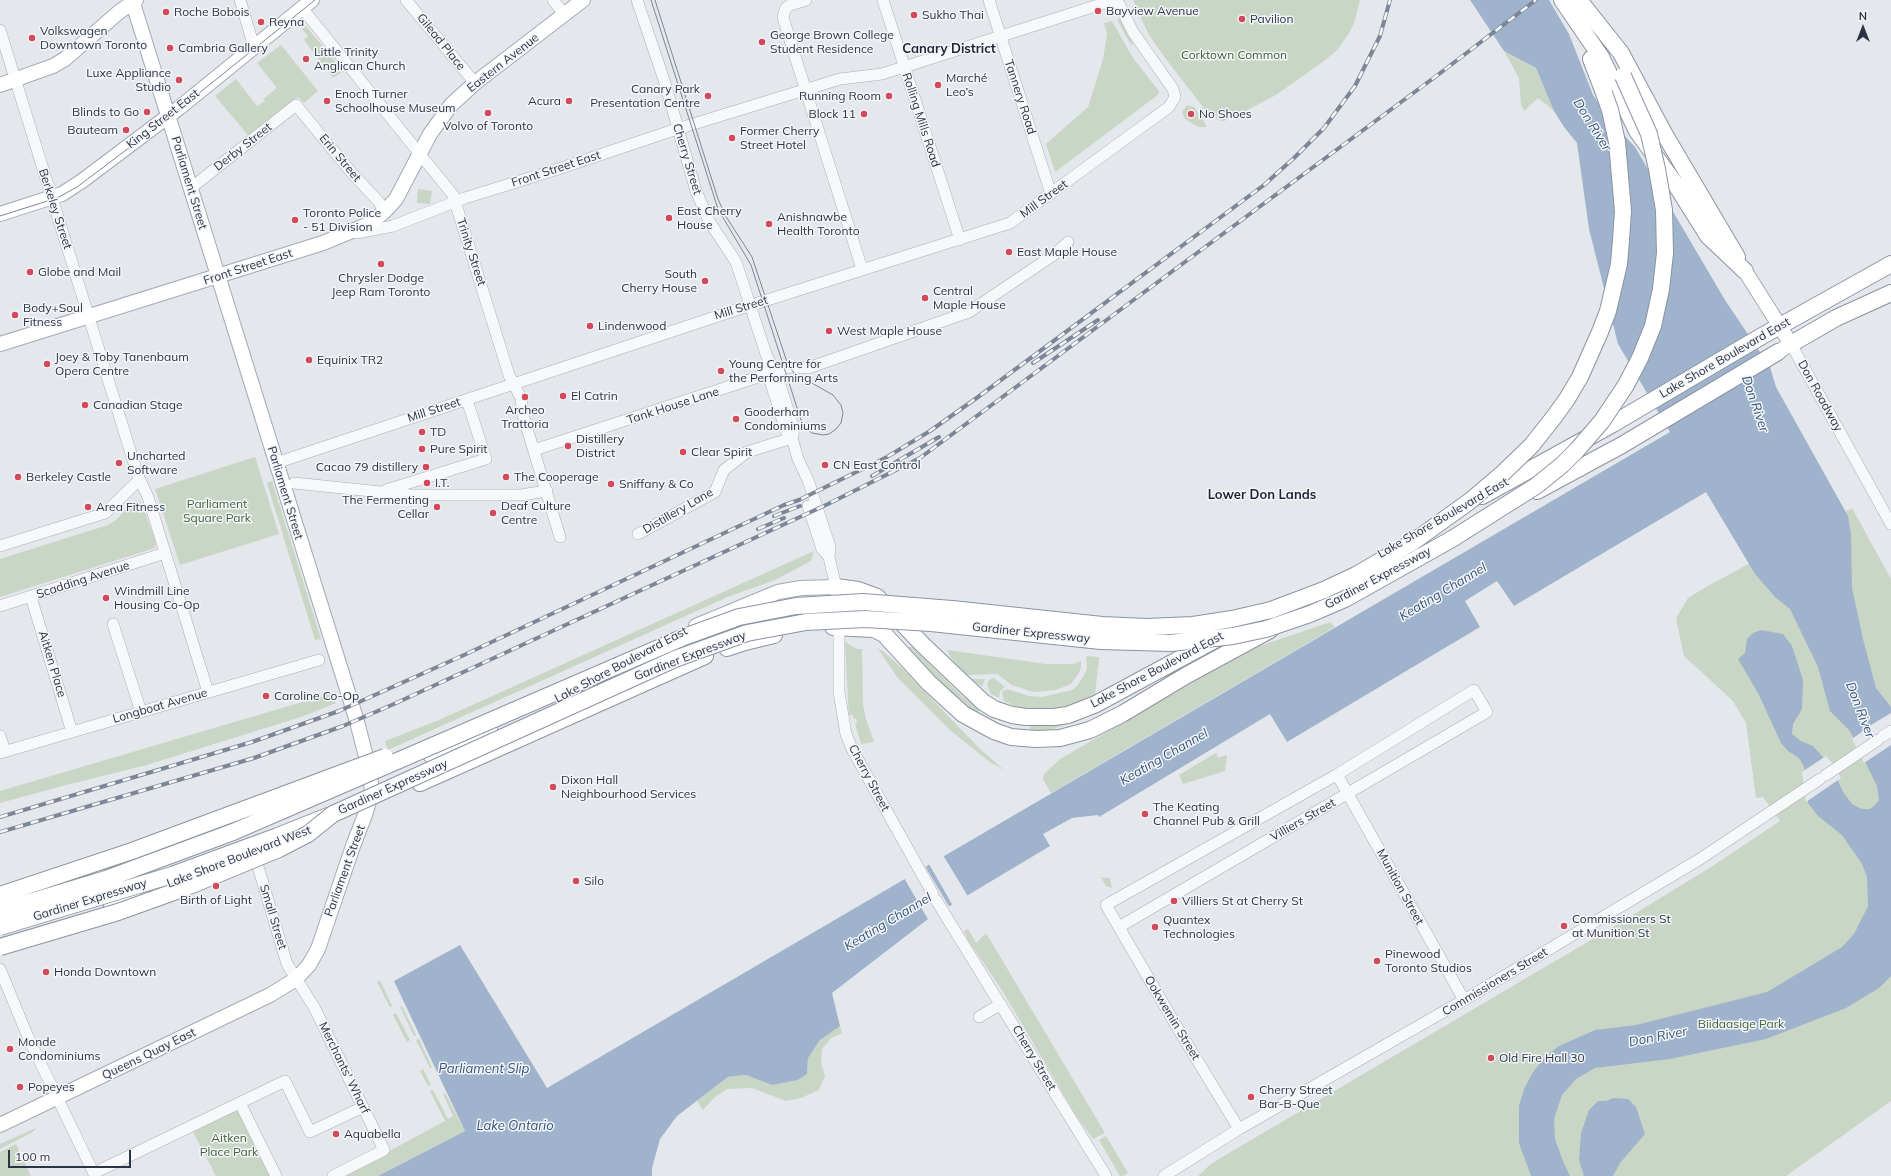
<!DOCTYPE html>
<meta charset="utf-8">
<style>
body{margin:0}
#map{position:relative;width:1891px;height:1176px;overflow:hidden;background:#e4e7ec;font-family:Mulish,sans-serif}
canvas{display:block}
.north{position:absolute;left:1843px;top:8px;width:40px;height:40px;-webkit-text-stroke:3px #f4f6f9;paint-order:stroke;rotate:0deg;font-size:11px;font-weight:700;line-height:16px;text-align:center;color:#2b3445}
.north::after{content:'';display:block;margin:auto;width:14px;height:18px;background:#2b3445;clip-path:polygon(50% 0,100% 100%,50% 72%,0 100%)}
.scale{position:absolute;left:8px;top:1150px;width:123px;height:18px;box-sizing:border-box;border:2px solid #2b3445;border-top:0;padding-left:5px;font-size:12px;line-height:14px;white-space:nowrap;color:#2b3445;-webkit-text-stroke:3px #f4f6f9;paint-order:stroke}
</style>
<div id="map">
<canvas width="1891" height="1176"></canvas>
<div class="north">N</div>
<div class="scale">100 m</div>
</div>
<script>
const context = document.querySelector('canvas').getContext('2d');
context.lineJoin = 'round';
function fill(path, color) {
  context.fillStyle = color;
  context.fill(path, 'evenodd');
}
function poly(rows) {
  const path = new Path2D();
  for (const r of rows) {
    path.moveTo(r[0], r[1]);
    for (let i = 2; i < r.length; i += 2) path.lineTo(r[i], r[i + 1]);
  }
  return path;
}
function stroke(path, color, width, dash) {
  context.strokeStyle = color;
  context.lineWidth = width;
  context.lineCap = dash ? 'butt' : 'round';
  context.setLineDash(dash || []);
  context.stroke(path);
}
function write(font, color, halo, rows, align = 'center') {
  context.font = font + ' Mulish,sans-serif';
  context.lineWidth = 3;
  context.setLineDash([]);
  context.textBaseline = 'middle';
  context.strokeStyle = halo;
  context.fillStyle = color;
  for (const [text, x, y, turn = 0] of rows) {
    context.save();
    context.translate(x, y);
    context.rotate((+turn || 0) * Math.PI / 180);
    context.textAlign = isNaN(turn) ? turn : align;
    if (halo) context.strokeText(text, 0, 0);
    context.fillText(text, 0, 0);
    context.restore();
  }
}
fill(poly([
 [1133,0,1360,0,1354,23,1349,33,1338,49,1324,61,1276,95,1228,120,1221,121,1210,116,1165,58,1148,33],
 [1120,19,1133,44,1131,45,1117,20],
 [1112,21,1133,58,1159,91,1159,94,1055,172,1046,144,1088,107,1103,59,1107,34,1104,23],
 [306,26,343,71,333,78,304,40,308,36,302,29],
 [281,45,318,91,304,103,298,97,248,135,215,96,236,79,257,106,265,101,263,99,277,88,257,63],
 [1504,51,1536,68,1554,111,1538,98,1524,111,1521,104,1519,78],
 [1187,105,1194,107,1206,125,1206,127,1198,127,1185,119,1182,112],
 [418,189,432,191,430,204,417,203],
 [255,457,279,534,180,565,155,489],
 [272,481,321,639,315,640,267,483],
 [138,501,141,502,156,543,155,548,0,597,0,559,108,525,116,520,132,503],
 [1852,508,1891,579,1891,1101,1786,1176,1198,1176,1211,1164,1224,1156,1613,927,1711,867,1780,821,1763,797,1756,798,1746,723,1733,701,1684,656,1676,618,1688,598,1706,587],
 [814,551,811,561,775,580,730,596,388,750,385,741,439,720],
 [1330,622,1335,627,1051,793,1043,779,1044,774,1060,759,1240,655,1260,646],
 [845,642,857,649,862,649,863,704,866,719,874,742,861,744,855,723,857,723,856,718,853,719,853,715,849,716],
 [904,647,912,647,961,695,980,709,977,715,964,706],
 [878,649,883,651,904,670,979,748,1004,770,990,762,951,731,897,677],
 [947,650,1046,664,1073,664,1081,661,1081,667,1079,673,1071,684,1056,690,1033,692,1012,685,997,674,966,675,951,658],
 [1086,656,1099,657,1095,695,1093,698,1066,709,1043,712,1013,708,1013,705,1004,701,1002,692,1007,689,1029,696,1042,697,1072,690,1077,686,1083,677,1087,669],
 [1193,656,1197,661,1165,681,1161,674],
 [994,678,1005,687,1000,691,999,698,991,694,987,685,989,680],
 [970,679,985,679,982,687],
 [333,693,336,703,304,716,147,765,66,785,0,803,0,791],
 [1064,724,1065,725,1039,733,1030,732,1030,726],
 [1216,753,1218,758,1227,755,1225,771,1183,784,1179,775],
 [1101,877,1110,878,1112,888,1106,886],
 [968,929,976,943,986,933,1105,1133,1093,1139,1077,1117,1000,987,968,940,964,931],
 [380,980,392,1006,390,1007,377,982],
 [402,1006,416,1035,414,1036,400,1007],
 [396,1013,410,1040,407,1042,393,1015],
 [840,1026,842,1033,831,1038,822,1049,821,1063,825,1076,819,1090,801,1098,786,1101,752,1088,727,1089,714,1098,703,1110,697,1101,728,1077,746,1075,772,1085,798,1080,807,1074,808,1058,820,1040],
 [419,1039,432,1067,430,1068,416,1040],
 [423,1069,431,1085,428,1086,420,1071],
 [433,1090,448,1119,453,1116,443,1094,445,1093,465,1131,378,1176,343,1176,445,1121,430,1091],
 [239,1108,274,1176,216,1176,193,1132],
 [36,1128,36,1129,31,1133,0,1149,0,1144],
 [1106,1136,1128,1173,1123,1176,1120,1176,1099,1140],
 [16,1144,31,1176,0,1176,0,1152]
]), '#c9d6c5');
fill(poly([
 [1470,0,1549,0,1569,34,1593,95,1612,122,1635,147,1725,300,1770,367,1776,387,1848,516,1851,534,1852,588,1863,639,1876,688,1891,707,1891,976,1879,988,1846,1008,1766,1039,1670,1059,1595,1068,1576,1079,1562,1095,1554,1119,1555,1139,1563,1161,1570,1176,1531,1176,1519,1143,1519,1106,1524,1089,1533,1072,1545,1057,1559,1046,1595,1030,1636,1025,1767,992,1842,947,1854,934,1868,906,1867,877,1862,864,1842,835,1818,816,1808,803,1804,767,1799,758,1788,751,1781,743,1758,693,1738,659,1745,653,1747,639,1753,633,1761,630,1783,634,1792,646,1803,680,1802,709,1793,724,1792,734,1801,741,1813,746,1832,767,1843,792,1852,804,1862,809,1870,809,1875,805,1879,800,1877,786,1850,731,1830,711,1818,667,1790,609,1775,597,1755,574,1706,492,1514,606,1497,581,1465,601,1480,627,1287,742,1270,714,1099,817,1098,815,1072,818,1043,834,1050,846,928,919,832,993,840,1026,820,1040,808,1058,807,1074,798,1080,772,1085,746,1075,728,1077,677,1116,660,1139,652,1168,652,1176,378,1176,465,1131,394,981,460,945,547,1088,1670,432,1618,344,1589,229,1577,143,1564,127,1554,111,1536,68,1504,51],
 [1613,1098,1628,1099,1636,1107,1645,1134,1620,1163,1613,1176,1584,1176,1579,1160,1581,1133,1589,1110,1598,1101,1606,1101]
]), '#9fb4cc');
fill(poly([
 [1891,713,1891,745,1864,763,1852,739,1871,725],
 [1826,756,1834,765,1841,778,1806,802,1802,772],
 [943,855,969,898,953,906,929,864],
 [925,866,950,908,929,921,904,878]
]), '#e4e7ec');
const minor = poly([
 [240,0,254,47],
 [406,0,475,83],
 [553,0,565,15],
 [637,0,665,83,696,191,709,221,736,262,767,357,776,372,794,429,792,438,798,459,808,480,830,547,829,557],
 [806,0,790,5,786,8,783,16,784,21,862,269],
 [883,0,960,240],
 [989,0,1051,194],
 [302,8,453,195,509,375,521,398,523,415,560,537],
 [0,30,138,476,148,497,208,692],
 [191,188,296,105,351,172,379,202,384,212],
 [357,233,393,226,465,198,558,169,677,129,840,79,882,74,1114,0],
 [1791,344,1891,524],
 [768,367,768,374,786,431,792,438],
 [534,450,789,367,808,368,969,312,1055,254,1068,242],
 [276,463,739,309,1010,223,1169,107,1175,97,1173,89,1133,32,1117,0],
 [294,483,410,495,521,495,547,491],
 [386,490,486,459,467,400],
 [808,506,822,549,829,557,836,587,839,637,839,692,846,734,852,749,933,894],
 [638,534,715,492,724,470,747,452,792,438],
 [0,546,105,513,139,480],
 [31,597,72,732],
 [0,606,165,553],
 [113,624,141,712],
 [0,736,5,751],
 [1883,736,1891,731],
 [0,753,319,660],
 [1338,774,1340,780,1464,1000],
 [1826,775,1878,740],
 [254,853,287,964,314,1007,384,1150,333,1176],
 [936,900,1106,1176],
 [1119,927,1487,712,1474,690,1338,774,1106,905,1177,1027,1239,1129],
 [0,969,28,1037,95,1176],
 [979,1017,1001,1004],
 [240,1103,276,1176],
 [94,1173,285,1081,310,1132,363,1107],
 [1164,1176,1239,1129,1464,1000,1700,859,1820,779]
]);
const major = poly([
 [0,85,53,66,65,59,119,12,136,0],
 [0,214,62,194,82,181,179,108,312,0],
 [1745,271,1791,344,1781,350],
 [0,344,323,243,369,224,384,212,396,199,430,134,451,105,475,83,583,0],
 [696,626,778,592,801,588,836,587],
 [430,755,490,729],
 [0,1125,270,995,296,979,309,965,318,949,353,846,365,815,372,792,369,768,356,718,132,0]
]);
const highway = poly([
 [1562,0,1601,57,1637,131,1676,185,1708,236,1745,271],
 [1579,0,1621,53,1665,135,1737,257],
 [1591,59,1604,93],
 [1791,344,1836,318,1891,293],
 [1537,491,1622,445,1778,352],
 [1482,496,1611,425,1762,336,1891,264],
 [836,587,858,590,877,597,923,645,983,702,994,709,1012,715,1026,717,1054,717,1068,715,1096,704,1261,615],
 [833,627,874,629,884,634,929,683,963,714,994,731,1011,737,1036,739,1060,738,1090,730,1122,714,1187,675,1270,630],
 [727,648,745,642,774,635],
 [420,783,705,656],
 [278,836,328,816],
 [112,907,187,877]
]);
stroke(minor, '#a9aeb7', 12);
stroke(major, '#a3abb8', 16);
stroke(highway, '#8b94a3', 18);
stroke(minor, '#f7f8fa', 11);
stroke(major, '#fff', 14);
stroke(highway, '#fff', 16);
stroke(poly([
 [651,0,718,209,751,265,801,420,806,429,812,433,823,435,829,434,835,430,841,423,843,413,841,405,833,395,794,373,788,365,752,257,725,215,718,199,655,0],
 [0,216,57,198,77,187,158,126,315,0]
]), '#7d8696', 1);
const rail = poly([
 [1033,363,1098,320],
 [872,476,939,437],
 [774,516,800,506],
 [758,529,784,518],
 [0,817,252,742,339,711,464,655,784,505,799,500,887,457,930,431,978,397,1264,185,1294,158,1324,128,1355,86,1380,36,1390,0],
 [0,832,254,758,343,726,394,704,826,505,920,458,1439,74,1536,0]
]);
stroke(rail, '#7d8696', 4);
stroke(rail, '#f4f6f9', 2.5, [8]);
const highwayBridge = poly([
 [0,895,132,851,385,757],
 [0,911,106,879,233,832,684,637,739,617,796,606,863,602,952,609,1102,625,1147,627,1193,625,1232,619,1271,610,1324,590,1356,575,1413,542,1470,501,1503,473,1532,445,1554,417,1567,399,1580,377,1600,332,1608,311,1619,264,1621,240,1623,211,1617,142,1610,110,1604,93],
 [0,927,172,875,278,836],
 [0,947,118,912,182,889,279,849,308,834,333,814,675,659,747,633,806,622,865,619,931,623,1101,641,1171,643,1233,636,1266,629,1310,614,1345,599,1452,539,1536,486,1562,465,1577,450,1602,421,1626,385,1640,358,1653,326,1661,289,1665,253,1664,210,1657,169,1649,134,1623,76]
]);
stroke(highwayBridge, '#8b94a3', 18, []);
stroke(highwayBridge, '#fff', 16);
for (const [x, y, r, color] of [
 [1098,11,4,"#d1495b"],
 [166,12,4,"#d1495b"],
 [914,15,4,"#d1495b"],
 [1242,19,4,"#d1495b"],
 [261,22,4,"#d1495b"],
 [32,38,4,"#d1495b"],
 [762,42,4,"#d1495b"],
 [170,48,4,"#d1495b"],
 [306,59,4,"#d1495b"],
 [179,80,4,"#d1495b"],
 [938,85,4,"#d1495b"],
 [708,96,4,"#d1495b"],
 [889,96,4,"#d1495b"],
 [327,101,4,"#d1495b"],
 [569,101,4,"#d1495b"],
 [147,112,4,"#d1495b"],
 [488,113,4,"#d1495b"],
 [864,114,4,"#d1495b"],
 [1191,114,4,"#d1495b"],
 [126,130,4,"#d1495b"],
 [732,138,4,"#d1495b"],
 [669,218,4,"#d1495b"],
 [295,220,4,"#d1495b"],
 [769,224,4,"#d1495b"],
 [1009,252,4,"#d1495b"],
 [381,264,4,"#d1495b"],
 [30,272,4,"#d1495b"],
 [705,281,4,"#d1495b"],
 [925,298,4,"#d1495b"],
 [15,315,4,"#d1495b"],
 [590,326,4,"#d1495b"],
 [829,331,4,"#d1495b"],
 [309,360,4,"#d1495b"],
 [47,364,4,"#d1495b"],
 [721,371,4,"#d1495b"],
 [563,396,4,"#d1495b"],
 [525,397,4,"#d1495b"],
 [85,405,4,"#d1495b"],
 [736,419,4,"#d1495b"],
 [422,432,4,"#d1495b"],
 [568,446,4,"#d1495b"],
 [422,449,4,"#d1495b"],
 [683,452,4,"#d1495b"],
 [119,463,4,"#d1495b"],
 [825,465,4,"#d1495b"],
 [426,467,4,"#d1495b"],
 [18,477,4,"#d1495b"],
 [506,477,4,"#d1495b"],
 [427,483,4,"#d1495b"],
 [611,484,4,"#d1495b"],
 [88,507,4,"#d1495b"],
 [437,507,4,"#d1495b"],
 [493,513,4,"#d1495b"],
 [106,598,4,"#d1495b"],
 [266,696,4,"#d1495b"],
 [553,787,4,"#d1495b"],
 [1145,814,4,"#d1495b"],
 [576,881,4,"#d1495b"],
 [216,886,4,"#d1495b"],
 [1174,901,4,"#d1495b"],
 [1564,926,4,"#d1495b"],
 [1155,927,4,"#d1495b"],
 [1377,961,4,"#d1495b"],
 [46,972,4,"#d1495b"],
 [10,1049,4,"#d1495b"],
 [1491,1058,4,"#d1495b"],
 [20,1087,4,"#d1495b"],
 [1251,1097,4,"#d1495b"],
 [336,1134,4,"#d1495b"]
]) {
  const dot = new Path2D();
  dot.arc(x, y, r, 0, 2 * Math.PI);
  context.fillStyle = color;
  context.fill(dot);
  stroke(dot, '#f4f6f9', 1.5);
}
write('12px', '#2b3445', '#f4f6f9', [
 ["Bayview Avenue",1106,11],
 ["Roche Bobois",174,12],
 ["Sukho Thai",922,15],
 ["Pavilion",1250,19],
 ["Reyna",269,22],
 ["Volkswagen",40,31],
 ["Downtown Toronto",40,45],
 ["George Brown College",770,35],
 ["Student Residence",770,49],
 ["Cambria Gallery",178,48],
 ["Little Trinity",314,52],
 ["Anglican Church",314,66],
 ["Luxe Appliance",171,73,"right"],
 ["Studio",171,87,"right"],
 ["Marché",946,78],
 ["Leo’s",946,92],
 ["Canary Park",700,89,"right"],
 ["Presentation Centre",700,103,"right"],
 ["Enoch Turner",335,94],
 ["Schoolhouse Museum",335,108],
 ["Running Room",881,96,"right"],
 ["Acura",561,101,"right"],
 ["Blinds to Go",139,112,"right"],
 ["Block 11",856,114,"right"],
 ["No Shoes",1199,114],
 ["Volvo of Toronto",488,126,"center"],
 ["Bauteam",118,130,"right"],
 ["Former Cherry",740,131],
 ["Street Hotel",740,145],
 ["East Cherry",677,211],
 ["House",677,225],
 ["Toronto Police",303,213],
 ["- 51 Division",303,227],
 ["Anishnawbe",777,217],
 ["Health Toronto",777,231],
 ["East Maple House",1017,252],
 ["Globe and Mail",38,272],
 ["South",697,274,"right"],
 ["Cherry House",697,288,"right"],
 ["Chrysler Dodge",381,278,"center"],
 ["Jeep Ram Toronto",381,292,"center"],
 ["Central",933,291],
 ["Maple House",933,305],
 ["Body+Soul",23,308],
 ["Fitness",23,322],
 ["Lindenwood",598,326],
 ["West Maple House",837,331],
 ["Joey & Toby Tanenbaum",55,357],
 ["Opera Centre",55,371],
 ["Equinix TR2",317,360],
 ["Young Centre for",729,364],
 ["the Performing Arts",729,378],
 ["El Catrin",571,396],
 ["Canadian Stage",93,405],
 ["Archeo",525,410,"center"],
 ["Trattoria",525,424,"center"],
 ["Gooderham",744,412],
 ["Condominiums",744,426],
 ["TD",430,432],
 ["Distillery",576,439],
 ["District",576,453],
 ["Pure Spirit",430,449],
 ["Clear Spirit",691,452],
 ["Uncharted",127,456],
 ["Software",127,470],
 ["CN East Control",833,465],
 ["Cacao 79 distillery",418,467,"right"],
 ["Berkeley Castle",26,477],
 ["The Cooperage",514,477],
 ["I.T.",435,483],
 ["Sniffany & Co",619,484],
 ["The Fermenting",429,500,"right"],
 ["Cellar",429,514,"right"],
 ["Deaf Culture",501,506],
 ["Centre",501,520],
 ["Area Fitness",96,507],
 ["Windmill Line",114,591],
 ["Housing Co-Op",114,605],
 ["Caroline Co-Op",274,696],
 ["Dixon Hall",561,780],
 ["Neighbourhood Services",561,794],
 ["The Keating",1153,807],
 ["Channel Pub & Grill",1153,821],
 ["Silo",584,881],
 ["Birth of Light",216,900,"center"],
 ["Villiers St at Cherry St",1182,901],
 ["Commissioners St",1572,919],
 ["at Munition St",1572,933],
 ["Quantex",1163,920],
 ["Technologies",1163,934],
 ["Pinewood",1385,954],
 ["Toronto Studios",1385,968],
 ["Honda Downtown",54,972],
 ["Monde",18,1042],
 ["Condominiums",18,1056],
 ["Old Fire Hall 30",1499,1058],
 ["Popeyes",28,1087],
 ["Cherry Street",1259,1090],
 ["Bar-B-Que",1259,1104],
 ["Aquabella",344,1134]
], 'left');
write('12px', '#2b3445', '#f4f6f9', [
 ["Gilead Place",441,42,51],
 ["Eastern Avenue",503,63,-38],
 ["Tannery Road",1020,97,72],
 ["King Street East",163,119,-38],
 ["Rolling Mills Road",921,120,72],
 ["Derby Street",243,147,-38],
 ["Erin Street",340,158,50],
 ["Cherry Street",687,159,73],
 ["Front Street East",556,169,-18],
 ["Parliament Street",189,183,73],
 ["Mill Street",1044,199,-36],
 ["Berkeley Street",55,209,72],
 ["Trinity Street",471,252,72],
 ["Front Street East",248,267,-18],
 ["Mill Street",741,308,-17],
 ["Lake Shore Boulevard East",1725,358,-30],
 ["Don Roadway",1820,396,61],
 ["Tank House Lane",673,406,-18],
 ["Mill Street",434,410,-18],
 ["Parliament Street",285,493,73],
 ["Distillery Lane",678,511,-30],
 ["Lake Shore Boulevard East",1443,518,-30],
 ["Gardiner Expressway",1378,578,-28],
 ["Scadding Avenue",83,580,-18],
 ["Gardiner Expressway",1031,633,6],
 ["Gardiner Expressway",690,656,-21],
 ["Aitken Place",52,664,73],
 ["Lake Shore Boulevard East",621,665,-28],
 ["Lake Shore Boulevard East",1157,670,-28],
 ["Longboat Avenue",160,706,-16],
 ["Cherry Street",869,778,62],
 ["Gardiner Expressway",393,787,-24],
 ["Villiers Street",1303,820,-30],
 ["Lake Shore Boulevard West",239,857,-21],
 ["Parliament Street",345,871,-70],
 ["Munition Street",1400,887,61],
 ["Gardiner Expressway",90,900,-17],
 ["Small Street",273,917,73],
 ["Commissioners Street",1495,982,-31],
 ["Ookwemin Street",1172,1018,59],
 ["Queens Quay East",149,1054,-26],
 ["Cherry Street",1034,1058,59],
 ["Merchants' Wharf",344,1068,64]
]);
write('12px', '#3f6138', '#f4f6f9', [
 ["Corktown Common",1234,55],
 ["Parliament",217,504],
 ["Square Park",217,518],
 ["Biidaasige Park",1741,1024],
 ["Aitken",229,1138],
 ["Place Park",229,1152]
]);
write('bold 13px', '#1d2536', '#f4f6f9', [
 ["Canary District",949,49],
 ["Lower Don Lands",1262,495]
]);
write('italic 13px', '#34527a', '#f4f6f9', [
 ["Don River",1592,125,58],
 ["Don River",1755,404,71],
 ["Keating Channel",1443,592,-31],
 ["Don River",1860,710,69],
 ["Keating Channel",1164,757,-30],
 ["Keating Channel",888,922,-31],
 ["Don River",1658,1037,-11],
 ["Parliament Slip",484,1069],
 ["Lake Ontario",515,1126]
]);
</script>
